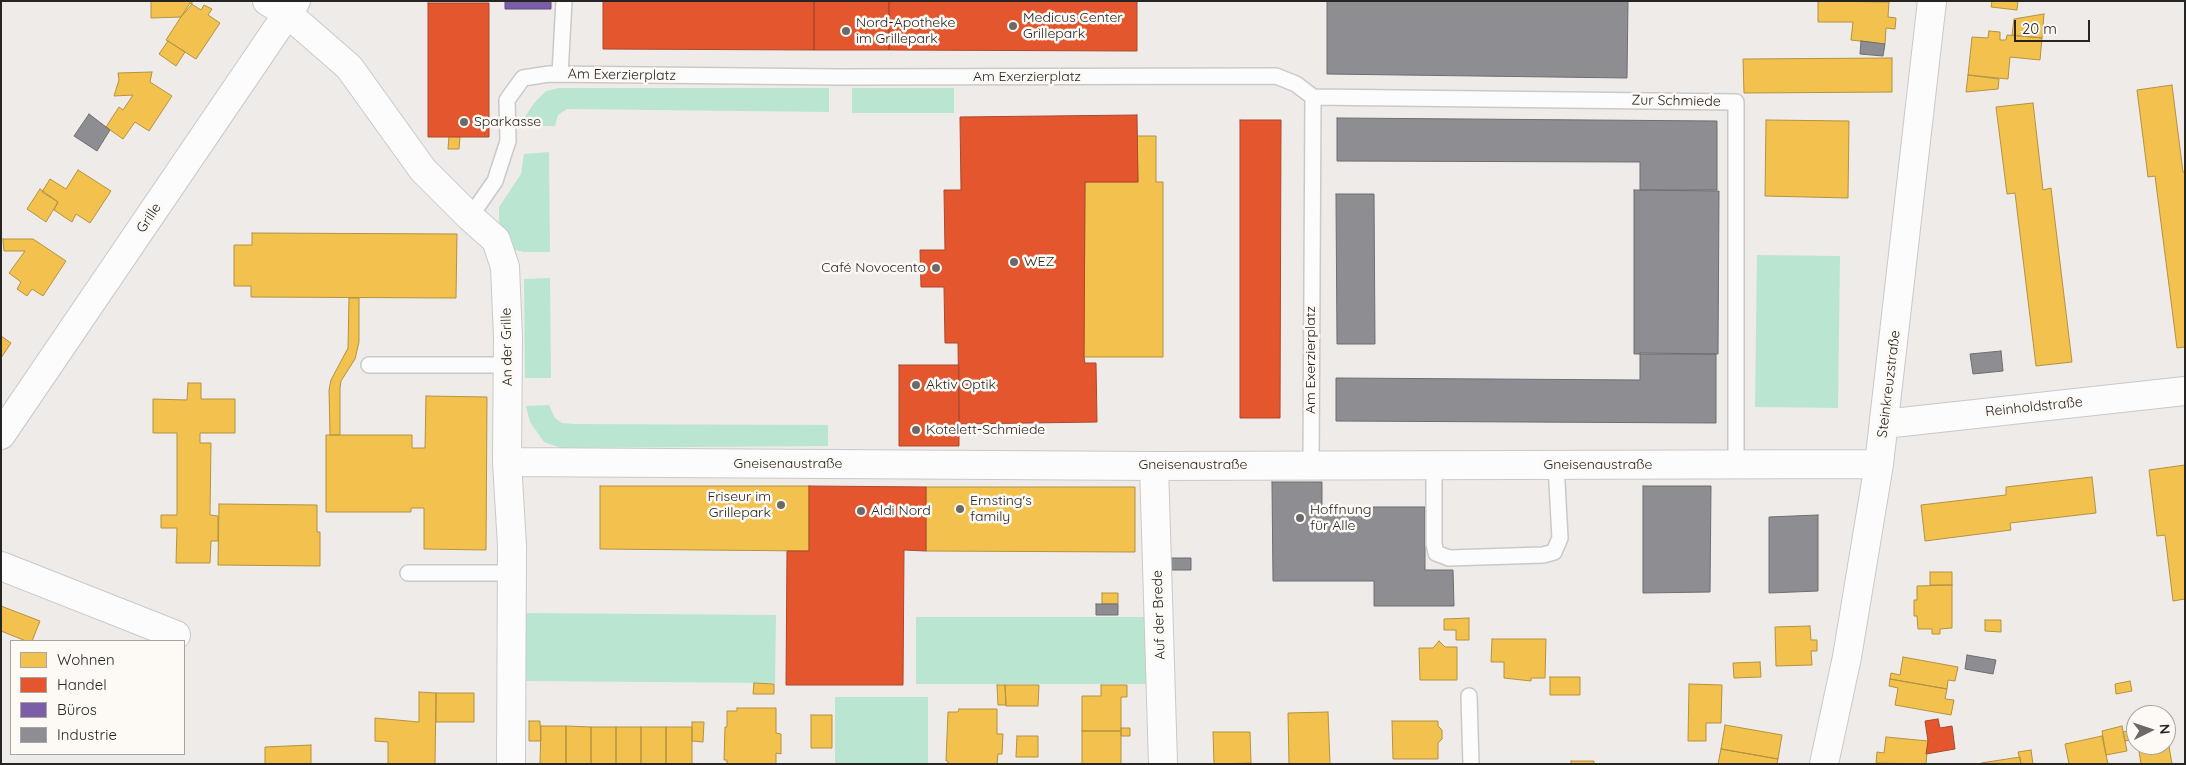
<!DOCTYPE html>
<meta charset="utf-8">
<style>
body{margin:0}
#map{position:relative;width:2186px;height:765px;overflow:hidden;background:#eeebe9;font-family:Quicksand,sans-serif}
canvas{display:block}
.frame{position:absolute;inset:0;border:2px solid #262524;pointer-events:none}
.legend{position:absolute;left:10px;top:640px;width:175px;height:115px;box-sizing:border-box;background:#fdf9f5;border:1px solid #a7a4a1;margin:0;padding:6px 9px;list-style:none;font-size:15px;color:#262524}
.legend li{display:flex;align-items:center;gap:10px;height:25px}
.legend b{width:25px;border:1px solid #a7a4a1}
.north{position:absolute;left:2126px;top:705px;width:50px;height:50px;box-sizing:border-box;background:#fdf9f5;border:1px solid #a7a4a1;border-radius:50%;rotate:86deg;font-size:14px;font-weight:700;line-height:20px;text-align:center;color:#262524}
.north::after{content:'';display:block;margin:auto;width:18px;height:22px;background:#6c6a69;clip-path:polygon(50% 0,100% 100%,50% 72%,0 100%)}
.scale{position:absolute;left:2014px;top:20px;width:76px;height:22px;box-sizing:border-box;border:2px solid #262524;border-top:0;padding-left:6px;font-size:15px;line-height:18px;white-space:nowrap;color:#262524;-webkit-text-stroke:4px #fdf9f5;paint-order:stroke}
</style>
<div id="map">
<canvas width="2186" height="765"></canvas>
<div class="frame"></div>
<ul class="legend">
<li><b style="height:14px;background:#f2c14e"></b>Wohnen</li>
<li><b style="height:14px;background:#e4572e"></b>Handel</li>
<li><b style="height:14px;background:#7b5ea7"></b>Büros</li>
<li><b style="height:14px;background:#8d8d92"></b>Industrie</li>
</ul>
<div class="north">N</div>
<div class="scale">20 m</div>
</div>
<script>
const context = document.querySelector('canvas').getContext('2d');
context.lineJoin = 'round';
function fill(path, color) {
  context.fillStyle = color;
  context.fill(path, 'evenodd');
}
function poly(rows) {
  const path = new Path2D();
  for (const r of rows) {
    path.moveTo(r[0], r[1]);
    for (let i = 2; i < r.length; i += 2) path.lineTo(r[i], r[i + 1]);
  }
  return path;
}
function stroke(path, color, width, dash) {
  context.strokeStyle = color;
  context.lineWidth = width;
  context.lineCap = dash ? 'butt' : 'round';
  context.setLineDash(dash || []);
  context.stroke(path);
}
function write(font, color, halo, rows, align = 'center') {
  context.font = font + ' Quicksand,sans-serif';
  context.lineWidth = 5;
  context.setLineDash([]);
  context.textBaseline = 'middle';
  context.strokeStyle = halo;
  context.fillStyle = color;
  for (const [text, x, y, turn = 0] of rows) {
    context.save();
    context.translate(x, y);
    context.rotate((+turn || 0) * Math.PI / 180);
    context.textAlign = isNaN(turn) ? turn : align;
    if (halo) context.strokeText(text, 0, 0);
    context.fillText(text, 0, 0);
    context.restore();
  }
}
fill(poly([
 [559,88,829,88,829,112,567,109,558,115,555,126,523,126,526,115,534,103,546,91],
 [852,88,954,88,954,113,852,113],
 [549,152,550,252,524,252,515,250,510,237,499,222,499,207,521,174,524,154],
 [1757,255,1840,256,1838,408,1755,407],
 [550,278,551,378,525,378,524,279],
 [549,405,555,418,562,423,574,424,828,425,828,446,561,448,544,442,530,422,526,406],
 [525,613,776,615,775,683,525,681],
 [916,617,1147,617,1147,684,916,684],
 [835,697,928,697,928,764,835,764]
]), '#bae6d1');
const homes = poly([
 [151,1,192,1,192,4,181,17,151,18,151,1],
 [1818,1,1889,2,1888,17,1896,18,1895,29,1886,28,1885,44,1851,40,1853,22,1818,22,1818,1],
 [1992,1,2018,1,2017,10,1991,7,1992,1],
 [190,3,201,10,204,5,212,9,208,15,220,23,196,59,166,40,190,3],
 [2044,14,2042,38,2012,35,2014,19,2044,14],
 [1989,31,2000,32,2000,40,2006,40,2007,35,2042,38,2040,60,2010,57,2008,79,1968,75,1972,37,1988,38,1989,31],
 [168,41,185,52,176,66,159,54,168,41],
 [1892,58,1892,92,1744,93,1743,59,1892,58],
 [152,72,150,82,172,96,149,131,135,122,123,139,106,127,119,107,123,110,133,95,114,96,119,80,118,73,152,72],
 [1968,75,1999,79,1998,89,1966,92,1968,75],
 [2172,85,2183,172,2185,172,2185,347,2177,348,2155,176,2148,177,2137,90,2172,85],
 [2033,103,2043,190,2051,188,2072,362,2036,366,2015,193,2007,194,1996,107,2033,103],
 [1766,120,1849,121,1848,198,1765,196,1766,120],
 [449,136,460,137,459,149,448,149,449,136],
 [1137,136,1156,136,1156,182,1163,182,1163,357,1084,357,1085,182,1138,182,1137,136],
 [78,170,111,191,90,223,76,214,72,222,54,210,58,202,42,192,50,179,66,189,78,170],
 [40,189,58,202,46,222,27,209,40,189],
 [252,233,457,234,456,298,251,297,251,286,234,286,234,245,252,245,252,233],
 [3,239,33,239,66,261,43,296,32,289,27,296,17,289,21,282,9,273,25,251,4,251,3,239],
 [349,298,359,298,359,342,355,359,341,381,340,388,340,435,330,435,329,390,331,380,348,348,349,298],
 [1,336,11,343,1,358,1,336],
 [188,383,201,383,201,399,235,399,235,433,200,433,200,443,211,443,210,515,218,516,218,541,211,541,210,563,176,563,177,528,161,528,161,515,177,515,177,433,153,433,153,399,187,400,188,383],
 [426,396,487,397,486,550,424,549,424,508,411,508,411,512,326,512,326,435,412,435,412,448,425,448,426,396],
 [2185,465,2185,599,2173,601,2165,535,2157,536,2149,470,2185,465],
 [2092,477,2096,513,2010,523,2011,530,1925,541,1921,505,2006,495,2006,487,2092,477],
 [600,486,809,486,809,551,600,549,600,486],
 [926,487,1135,487,1135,552,926,551,926,487],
 [219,504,317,505,317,532,320,532,320,566,218,565,219,504],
 [1930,572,1952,572,1952,585,1930,585,1930,572],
 [1952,585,1952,628,1940,629,1940,634,1932,634,1932,629,1918,629,1917,616,1914,616,1914,600,1917,600,1917,586,1952,585],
 [1102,593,1118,593,1118,604,1102,604,1102,593],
 [1,606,40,621,32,641,26,641,1,631,1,606],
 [1469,618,1469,640,1456,640,1456,630,1444,630,1444,619,1469,618],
 [1985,620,2001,620,2001,632,1985,631,1985,620],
 [1810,626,1811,640,1817,640,1817,651,1811,651,1812,665,1776,666,1775,627,1810,626],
 [1492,639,1546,639,1545,678,1531,678,1531,681,1504,678,1504,662,1491,662,1492,639],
 [1439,641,1445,647,1457,647,1457,680,1420,680,1419,648,1433,648,1439,641],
 [1903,657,1958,667,1955,681,1948,680,1947,689,1890,679,1891,673,1900,675,1903,657],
 [1760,662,1761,677,1734,678,1733,663,1760,662],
 [1550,677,1580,677,1580,695,1550,695,1550,677],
 [1890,679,1947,689,1945,699,1954,700,1951,715,1895,705,1898,688,1889,686,1890,679],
 [2130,681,2132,691,2116,694,2115,684,2130,681],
 [754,683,774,684,774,694,753,694,754,683],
 [1689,684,1722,685,1721,723,1706,723,1706,741,1688,741,1689,684],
 [997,685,1005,685,1006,705,998,705,997,685],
 [1005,685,1039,685,1038,706,1006,706,1005,685],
 [1101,685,1127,685,1127,697,1121,697,1121,731,1082,731,1082,696,1101,696,1101,685],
 [419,692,436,693,435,764,388,764,388,742,375,741,375,718,419,722,419,692],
 [436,693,474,693,474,722,436,722,436,693],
 [737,708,776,708,776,733,781,734,781,754,776,753,776,764,727,764,727,760,724,760,725,727,727,727,727,711,737,711,737,708],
 [959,709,997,709,997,734,1003,734,1002,754,998,754,997,764,948,764,948,761,946,761,948,712,958,712,959,709],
 [1328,712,1330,764,1289,764,1288,713,1328,712],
 [811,715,832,715,832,748,811,748,811,715],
 [529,721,540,721,541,741,529,741,529,721],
 [1392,721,1438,721,1438,726,1442,730,1442,739,1438,743,1438,759,1393,759,1392,721],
 [692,722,704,722,703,742,692,741,692,722],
 [1725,725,1782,735,1778,759,1721,749,1725,725],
 [541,726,566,726,566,764,540,764,541,726],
 [566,726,591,727,591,764,566,764,566,726],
 [2122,726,2127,751,2106,755,2102,731,2122,726],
 [591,727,616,727,616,764,591,764,591,727],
 [616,727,641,727,641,764,616,764,616,727],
 [641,727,666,727,666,764,641,764,641,727],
 [666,727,692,727,692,764,666,764,666,727],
 [1121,728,1130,728,1130,736,1121,736,1121,728],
 [2166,728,2172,764,2141,764,2138,745,2166,745,2166,728],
 [2136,729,2136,739,2125,741,2123,732,2136,729],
 [1082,731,1121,731,1121,764,1082,764,1082,731],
 [1213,732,1250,732,1251,763,1214,764,1213,732],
 [1017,736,1038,736,1038,757,1016,757,1017,736],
 [2102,736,2108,764,2069,764,2065,744,2102,736],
 [1886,737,1928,741,1926,764,1876,763,1877,752,1884,753,1886,737],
 [311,745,311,764,265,764,265,747,311,745],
 [1721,749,1778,759,1777,764,1718,764,1721,749],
 [2031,750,2033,764,2021,764,2018,752,2031,750],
 [2020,757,2021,764,1982,764,1981,763,2020,757],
 [1571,761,1594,761,1594,764,1571,764,1571,761]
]);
fill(homes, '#f2c14e');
stroke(homes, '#b59241', 1);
const shops = poly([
 [603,1,814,1,814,50,603,49,603,1],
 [814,1,889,1,889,50,814,50,814,1],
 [889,1,1137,1,1137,51,889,50,889,1],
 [428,3,489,3,489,137,428,137,428,3],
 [1137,115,1138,182,1085,182,1084,357,1085,363,1096,363,1097,422,959,424,958,343,945,343,944,287,921,287,920,250,945,250,944,190,961,190,960,117,1137,115],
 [1240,120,1281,120,1280,418,1240,418,1240,120],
 [899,365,959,365,959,446,899,446,899,365],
 [809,486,926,487,926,551,904,550,903,685,786,685,787,551,809,551,809,486],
 [1938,719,1940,728,1952,726,1955,749,1926,754,1928,741,1925,721,1938,719]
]);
fill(shops, '#e4572e');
stroke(shops, '#ab482b', 1);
const offices = poly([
 [505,1,551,1,551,9,505,9,505,1]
]);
fill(offices, '#7b5ea7');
stroke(offices, '#624d80', 1);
const industry = poly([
 [1327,1,1628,1,1627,78,1327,74,1327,1],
 [1861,41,1885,44,1883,56,1860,54,1861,41],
 [89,114,110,130,97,151,74,136,89,114],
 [1337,118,1717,121,1717,190,1640,190,1640,162,1337,161,1337,118],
 [1634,190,1719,191,1718,354,1634,354,1634,190],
 [1336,194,1374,194,1375,344,1337,344,1336,194],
 [2001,351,2003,371,1973,374,1970,354,2001,351],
 [1640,353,1716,354,1716,423,1336,421,1336,378,1640,380,1640,353],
 [1272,482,1322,482,1322,507,1425,507,1425,570,1453,570,1454,606,1374,606,1374,581,1273,581,1272,482],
 [1643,486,1711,486,1710,592,1643,593,1643,486],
 [1818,515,1818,591,1769,593,1769,517,1818,515],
 [1169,558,1191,558,1191,570,1169,570,1169,558],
 [1096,604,1118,604,1118,615,1096,615,1096,604],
 [1967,655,1996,660,1993,674,1965,669,1967,655]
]);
fill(industry, '#8d8d92');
stroke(industry, '#6e6e71', 1);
const lane = poly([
 [560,74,564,1],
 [1313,97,1736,102,1736,465],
 [470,217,495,181,508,141,507,100,523,78,549,74,839,77,1276,76,1296,84,1313,97,1311,464],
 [369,365,507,365],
 [1434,464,1434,544,1436,553,1449,558,1543,555,1554,552,1560,538,1556,465],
 [408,573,511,573],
 [1469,696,1471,764]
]);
const street = poly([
 [267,1,288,14,349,67,423,170,470,217,496,240,505,267,508,337,507,462,512,546,511,764],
 [1884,424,2185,391],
 [507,462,1154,466,1879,464],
 [1154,466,1163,764],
 [1,566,176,635],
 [1824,764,1847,657,1879,464,1932,1]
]);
const secondary = poly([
 [1,435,296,1]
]);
stroke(lane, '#cbc9c8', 18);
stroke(street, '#cbc9c8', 30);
stroke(secondary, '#cbc9c8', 30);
stroke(lane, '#fcfcfc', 15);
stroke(street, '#fcfcfc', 28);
stroke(secondary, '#fcfcfc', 28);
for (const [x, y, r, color] of [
 [1013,26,5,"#6c6a69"],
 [846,31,5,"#6c6a69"],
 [464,122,5,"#6c6a69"],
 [1014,262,5,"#6c6a69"],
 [936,268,5,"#6c6a69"],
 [916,385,5,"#6c6a69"],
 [916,430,5,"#6c6a69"],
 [781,505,5,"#6c6a69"],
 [960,509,5,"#6c6a69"],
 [861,511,5,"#6c6a69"],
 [1300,518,5,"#6c6a69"]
]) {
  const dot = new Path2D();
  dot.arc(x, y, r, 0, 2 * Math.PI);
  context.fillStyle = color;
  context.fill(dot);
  stroke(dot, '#fdf9f5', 2);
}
write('14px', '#262524', '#fdf9f5', [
 ["Medicus Center",1023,18],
 ["Grillepark",1023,34],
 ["Nord-Apotheke",856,23],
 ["im Grillepark",856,39],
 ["Sparkasse",474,122],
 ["WEZ",1024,262],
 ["Café Novocento",926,268,"right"],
 ["Aktiv Optik",926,385],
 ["Kotelett-Schmiede",926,430],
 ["Friseur im",771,497,"right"],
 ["Grillepark",771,513,"right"],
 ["Ernsting's",970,501],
 ["family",970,517],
 ["Hoffnung",1310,510],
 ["für Alle",1310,526],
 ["Aldi Nord",871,511]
], 'left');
write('14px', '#262524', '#fdf9f5', [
 ["Am Exerzierplatz",622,75,1],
 ["Am Exerzierplatz",1027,77],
 ["Zur Schmiede",1676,101,1],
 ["Grille",149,218,-56],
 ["An der Grille",507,347,-91],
 ["Am Exerzierplatz",1311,360,-90],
 ["Steinkreuzstraße",1889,384,-83],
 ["Reinholdstraße",2034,407,-6],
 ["Gneisenaustraße",788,464],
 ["Gneisenaustraße",1193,465],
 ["Gneisenaustraße",1598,465],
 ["Auf der Brede",1159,615,-92]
]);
</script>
